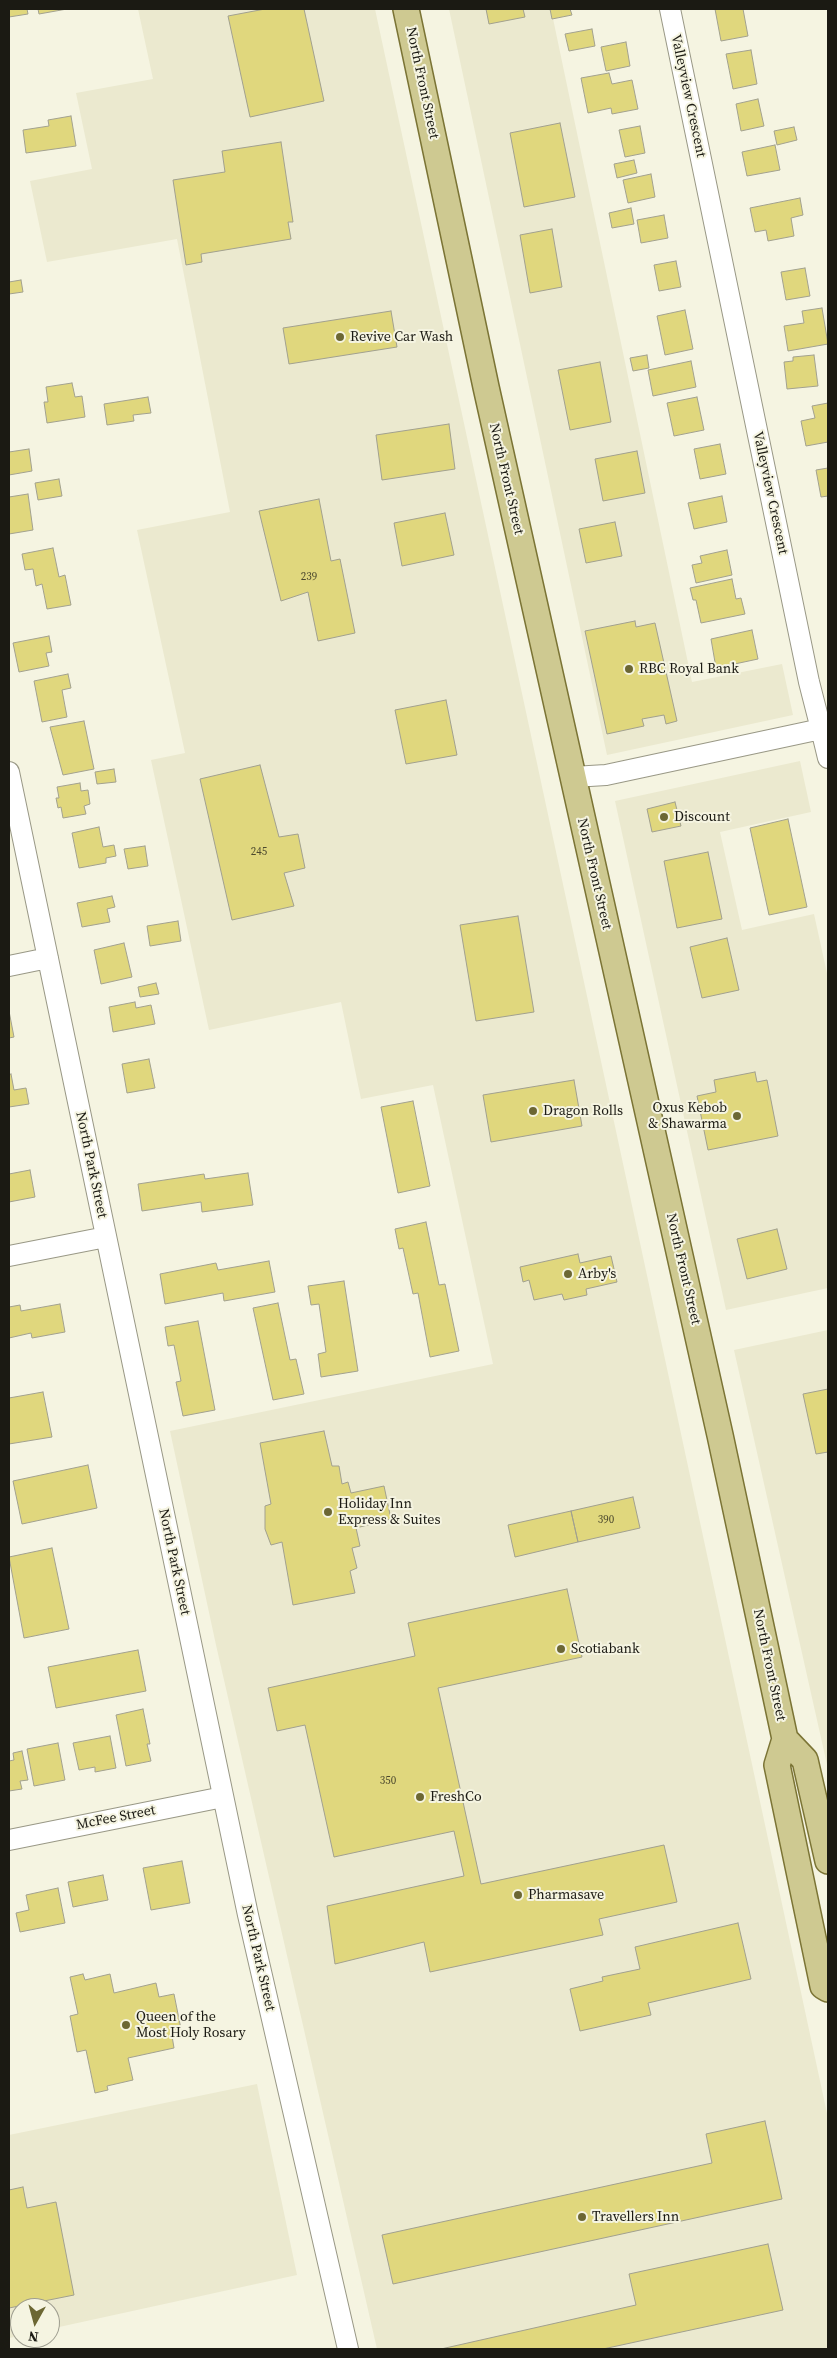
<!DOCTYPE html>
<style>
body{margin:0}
#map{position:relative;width:837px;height:2358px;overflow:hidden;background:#f5f4e1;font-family:"Source Serif 4",serif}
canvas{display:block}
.frame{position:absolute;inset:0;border:10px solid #1b1a13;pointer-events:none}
.north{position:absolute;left:10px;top:2298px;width:50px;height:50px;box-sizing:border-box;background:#f5f4e1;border:1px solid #9e9d8f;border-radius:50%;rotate:187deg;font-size:14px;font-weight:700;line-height:20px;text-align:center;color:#1b1a13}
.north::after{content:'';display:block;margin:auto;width:18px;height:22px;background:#6c6733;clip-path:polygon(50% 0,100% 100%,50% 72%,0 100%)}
</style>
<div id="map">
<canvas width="837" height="2358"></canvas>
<div class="frame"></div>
<div class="north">N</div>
</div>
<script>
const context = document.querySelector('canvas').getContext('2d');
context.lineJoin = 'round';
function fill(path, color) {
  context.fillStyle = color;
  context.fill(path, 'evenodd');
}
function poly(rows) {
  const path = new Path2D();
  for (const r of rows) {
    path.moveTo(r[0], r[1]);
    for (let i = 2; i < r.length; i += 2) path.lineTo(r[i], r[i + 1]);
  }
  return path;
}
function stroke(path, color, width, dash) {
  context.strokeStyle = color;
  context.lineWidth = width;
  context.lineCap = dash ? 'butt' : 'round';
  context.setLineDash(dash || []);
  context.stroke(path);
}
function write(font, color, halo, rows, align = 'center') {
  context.font = font + ' "Source Serif 4",serif';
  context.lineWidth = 4;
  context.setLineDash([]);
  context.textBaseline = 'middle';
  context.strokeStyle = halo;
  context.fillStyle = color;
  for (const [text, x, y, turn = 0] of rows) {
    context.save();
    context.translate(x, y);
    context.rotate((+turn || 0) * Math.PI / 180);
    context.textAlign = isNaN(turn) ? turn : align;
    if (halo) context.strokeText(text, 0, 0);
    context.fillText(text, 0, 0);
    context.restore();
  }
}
fill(poly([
 [138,9,375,9,828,2118,828,2349,377,2349,216,1645,170,1431,493,1364,433,1085,361,1099,341,1002,209,1030,151,760,185,753,137,530,230,512,177,239,47,262,30,181,92,169,76,93,153,79],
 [449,9,551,9,692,682,782,664,793,715,607,755],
 [800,761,811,812,720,832,742,930,814,914,828,978,828,1288,726,1310,615,801],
 [828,1330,828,1769,734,1350],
 [257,2084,297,2275,50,2329,50,2308,20,2308,20,2336,9,2338,9,2135]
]), '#ebe9cf');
const building = poly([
 [9,9,27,9,28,14,9,17,9,9],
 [38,9,67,9,39,14,38,9],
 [265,9,304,9,324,101,250,117,228,16,265,9],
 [486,9,523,9,525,17,489,24,486,9],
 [550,9,570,9,572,15,552,19,550,9],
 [715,9,743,9,748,36,721,41,715,9],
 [592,29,595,46,569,51,565,34,592,29],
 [626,42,630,66,606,71,601,47,626,42],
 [751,50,757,84,733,89,726,54,751,50],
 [609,73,612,84,632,80,638,109,612,114,611,108,588,113,581,78,609,73],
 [758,99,764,126,741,131,736,104,758,99],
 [71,116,76,146,26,153,23,130,49,126,48,120,71,116],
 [560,123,575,197,524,207,510,133,560,123],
 [640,126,645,153,625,157,619,130,640,126],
 [794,127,797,140,777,145,774,131,794,127],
 [281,142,293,222,288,222,291,239,201,254,202,262,186,265,173,180,225,172,222,151,281,142],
 [775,145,780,170,747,176,742,152,775,145],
 [634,160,637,173,617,178,614,164,634,160],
 [651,174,655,197,628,203,623,180,651,174],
 [800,198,803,215,791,218,794,236,768,241,766,230,755,232,750,208,800,198],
 [631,208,634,224,612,228,609,213,631,208],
 [664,215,668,238,641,243,637,220,664,215],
 [552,229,562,287,530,293,520,235,552,229],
 [676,261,681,287,659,291,654,265,676,261],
 [805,268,810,296,786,300,781,272,805,268],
 [21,280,23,292,9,294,9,282,21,280],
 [822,308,828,344,788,351,784,326,804,323,802,311,822,308],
 [685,310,693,349,665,355,657,316,685,310],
 [391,311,397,347,289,364,283,328,391,311],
 [647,355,649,368,633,371,630,358,647,355],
 [814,355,818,386,787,389,784,362,793,361,793,357,814,355],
 [691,361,696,387,653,396,648,370,691,361],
 [600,362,611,422,570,430,558,370,600,362],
 [72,383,75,397,82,396,85,417,47,423,44,402,48,402,46,387,72,383],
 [148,397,151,413,133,415,134,421,107,425,104,404,148,397],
 [697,397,704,430,674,436,667,403,697,397],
 [828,403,828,442,806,446,801,421,815,418,812,406,828,403],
 [449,424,455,469,382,480,376,435,449,424],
 [720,444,726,474,700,479,694,449,720,444],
 [29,449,32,471,9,475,9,452,29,449],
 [637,451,645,493,603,501,595,459,637,451],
 [828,468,828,496,821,497,816,470,828,468],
 [59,479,62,496,38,500,35,483,59,479],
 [28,494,33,530,9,534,9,497,28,494],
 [722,496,727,522,694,529,688,503,722,496],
 [319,499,331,561,340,559,355,633,318,641,308,592,281,601,259,511,319,499],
 [445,513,454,555,402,566,394,523,445,513],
 [615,522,622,556,586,563,579,529,615,522],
 [53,548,59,577,65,575,71,605,47,609,42,584,36,586,33,569,25,570,22,554,53,548],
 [727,550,732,575,696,583,692,565,702,563,700,556,727,550],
 [732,579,736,599,741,598,745,614,701,623,696,600,693,600,690,588,732,579],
 [635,621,636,627,655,623,677,721,666,724,664,715,642,719,644,726,607,734,585,631,635,621],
 [752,630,758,659,716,668,711,639,752,630],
 [49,636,52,652,46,653,49,666,19,672,13,643,49,636],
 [68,674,71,688,62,690,67,717,42,722,34,681,68,674],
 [446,700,457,755,406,764,395,710,446,700],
 [84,721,94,769,63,775,50,727,84,721],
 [260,765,279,837,298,834,305,868,284,873,294,906,232,920,200,779,260,765],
 [114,769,116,782,97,784,95,772,114,769],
 [80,783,81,791,88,790,90,804,84,806,86,814,63,818,61,807,58,808,56,798,59,798,57,787,80,783],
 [675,802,681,826,652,832,647,809,675,802],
 [788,819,807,907,769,915,750,828,788,819],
 [99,827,103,847,114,845,116,856,106,858,106,863,79,868,72,833,99,827],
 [145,846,148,866,128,869,124,849,145,846],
 [708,852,722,919,677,928,664,861,708,852],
 [112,896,115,907,107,909,110,922,82,927,77,903,112,896],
 [518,916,534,1012,476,1021,460,925,518,916],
 [178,921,181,941,150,946,147,926,178,921],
 [727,938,739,990,702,998,690,947,727,938],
 [124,943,132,977,101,984,94,950,124,943],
 [156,983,159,994,140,997,138,987,156,983],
 [135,1002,136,1008,151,1005,155,1024,113,1032,109,1007,135,1002],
 [9,1011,14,1037,9,1038,9,1011],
 [149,1059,155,1088,127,1093,122,1064,149,1059],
 [755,1072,757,1082,767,1080,778,1136,708,1150,697,1096,716,1092,714,1080,755,1072],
 [11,1074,14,1090,26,1088,29,1104,9,1107,9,1075,11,1074],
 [574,1080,582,1126,491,1142,483,1095,574,1080],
 [413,1101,430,1186,398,1193,381,1107,413,1101],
 [30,1170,35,1197,9,1202,9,1174,30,1170],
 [248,1173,253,1205,202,1212,201,1202,142,1211,138,1184,204,1174,205,1179,248,1173],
 [426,1222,439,1285,445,1284,459,1351,430,1357,418,1293,413,1294,403,1248,399,1249,395,1229,426,1222],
 [777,1229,787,1269,747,1279,737,1239,777,1229],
 [578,1254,580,1263,611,1256,617,1282,586,1289,587,1295,564,1300,562,1294,534,1300,529,1280,523,1282,520,1267,578,1254],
 [269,1261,275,1292,224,1301,223,1293,165,1304,160,1274,216,1263,218,1270,269,1261],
 [344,1281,358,1371,321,1377,318,1354,326,1352,319,1304,311,1305,308,1286,344,1281],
 [278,1303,290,1360,296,1359,304,1394,273,1400,253,1308,278,1303],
 [60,1304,65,1332,32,1338,31,1333,9,1338,9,1307,20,1305,21,1311,60,1304],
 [198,1321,215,1410,183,1416,176,1382,181,1381,174,1345,168,1346,165,1327,198,1321],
 [828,1389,828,1452,816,1454,803,1394,828,1389],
 [43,1392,52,1437,9,1444,9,1398,43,1392],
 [324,1431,332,1466,339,1466,342,1484,348,1482,351,1493,384,1486,391,1519,356,1528,360,1546,352,1548,357,1568,350,1571,355,1593,293,1605,282,1542,271,1545,265,1529,265,1506,271,1504,260,1443,324,1431],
 [88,1465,97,1508,22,1524,13,1481,88,1465],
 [633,1497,640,1528,578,1542,571,1511,633,1497],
 [571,1511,578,1542,515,1557,508,1525,571,1511],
 [52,1548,69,1629,24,1638,9,1557,52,1548],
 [567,1589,582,1657,438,1688,481,1884,664,1845,677,1902,599,1919,603,1935,430,1972,424,1942,335,1964,327,1906,464,1876,454,1831,334,1857,305,1725,277,1731,268,1688,415,1656,408,1623,567,1589],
 [138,1650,146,1691,56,1708,48,1667,138,1650],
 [143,1709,150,1744,147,1744,151,1761,126,1766,116,1715,143,1709],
 [110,1736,116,1768,95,1772,95,1767,79,1770,73,1743,110,1736],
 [58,1743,65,1780,34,1786,27,1749,58,1743],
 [22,1751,28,1780,20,1781,22,1789,9,1791,9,1761,14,1760,13,1753,22,1751],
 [182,1861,190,1903,151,1910,143,1868,182,1861],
 [103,1875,108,1900,73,1907,68,1882,103,1875],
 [58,1888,65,1923,20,1932,16,1913,29,1910,26,1895,58,1888],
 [738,1923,751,1979,648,2003,651,2015,580,2031,570,1989,603,1981,602,1977,640,1969,635,1947,738,1923],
 [83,1974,85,1980,110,1974,114,1993,156,1983,159,1997,174,1994,182,2034,172,2036,174,2048,128,2058,133,2080,107,2086,108,2090,95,2093,86,2050,77,2052,70,2016,78,2014,70,1977,83,1974],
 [765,2121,782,2199,393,2284,382,2235,712,2163,706,2134,765,2121],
 [23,2187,27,2208,56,2202,74,2295,9,2308,9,2190,23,2187],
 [768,2244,783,2310,603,2349,441,2349,636,2305,629,2274,768,2244]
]);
fill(building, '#e0d77d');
stroke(building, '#a2a18f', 1);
const minor = poly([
 [821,729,828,758],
 [9,772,248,1915,348,2349],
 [573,777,606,775,821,729,809,682,670,9],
 [9,966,48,958],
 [9,1256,106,1237],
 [9,1840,223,1797]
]);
const major = poly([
 [406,9,486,387,720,1435,785,1739,777,1765,823,1986,828,1989],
 [785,1739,805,1760,828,1861]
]);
stroke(minor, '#999886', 22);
stroke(major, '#7b7435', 28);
stroke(minor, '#fff', 20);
stroke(major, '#cec991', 25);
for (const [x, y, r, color] of [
 [340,337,5,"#6c6733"],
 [629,669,5,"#6c6733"],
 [664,817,5,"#6c6733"],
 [533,1111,5,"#6c6733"],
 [737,1116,5,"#6c6733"],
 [568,1274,5,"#6c6733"],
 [328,1512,5,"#6c6733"],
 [561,1649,5,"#6c6733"],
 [420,1797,5,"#6c6733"],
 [518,1895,5,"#6c6733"],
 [126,2025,5,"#6c6733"],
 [582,2217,5,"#6c6733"]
]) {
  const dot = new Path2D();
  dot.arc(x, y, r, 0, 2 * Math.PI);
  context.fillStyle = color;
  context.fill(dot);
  stroke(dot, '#f5f4e1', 2);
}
write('11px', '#4c492e', null, [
 ["239",309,577],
 ["245",259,852],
 ["390",606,1520],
 ["350",388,1781]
]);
write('14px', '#1b1a13', '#f5f4e1', [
 ["North Front Street",422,83,78],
 ["Valleyview Crescent",688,96,78],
 ["North Front Street",506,479,77],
 ["Valleyview Crescent",770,493,78],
 ["North Front Street",594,874,77],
 ["North Park Street",91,1165,78],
 ["North Front Street",683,1269,77],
 ["North Park Street",174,1562,78],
 ["North Front Street",769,1665,78],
 ["McFee Street",116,1818,-11],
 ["North Park Street",258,1958,77]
]);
write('14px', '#1b1a13', '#f5f4e1', [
 ["Revive Car Wash",350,337],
 ["RBC Royal Bank",639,669],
 ["Discount",674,817],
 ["Oxus Kebob",727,1108,"right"],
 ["& Shawarma",727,1124,"right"],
 ["Dragon Rolls",543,1111],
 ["Arby's",578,1274],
 ["Holiday Inn",338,1504],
 ["Express & Suites",338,1520],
 ["Scotiabank",571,1649],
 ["FreshCo",430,1797],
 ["Pharmasave",528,1895],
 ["Queen of the",136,2017],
 ["Most Holy Rosary",136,2033],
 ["Travellers Inn",592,2217]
], 'left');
</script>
